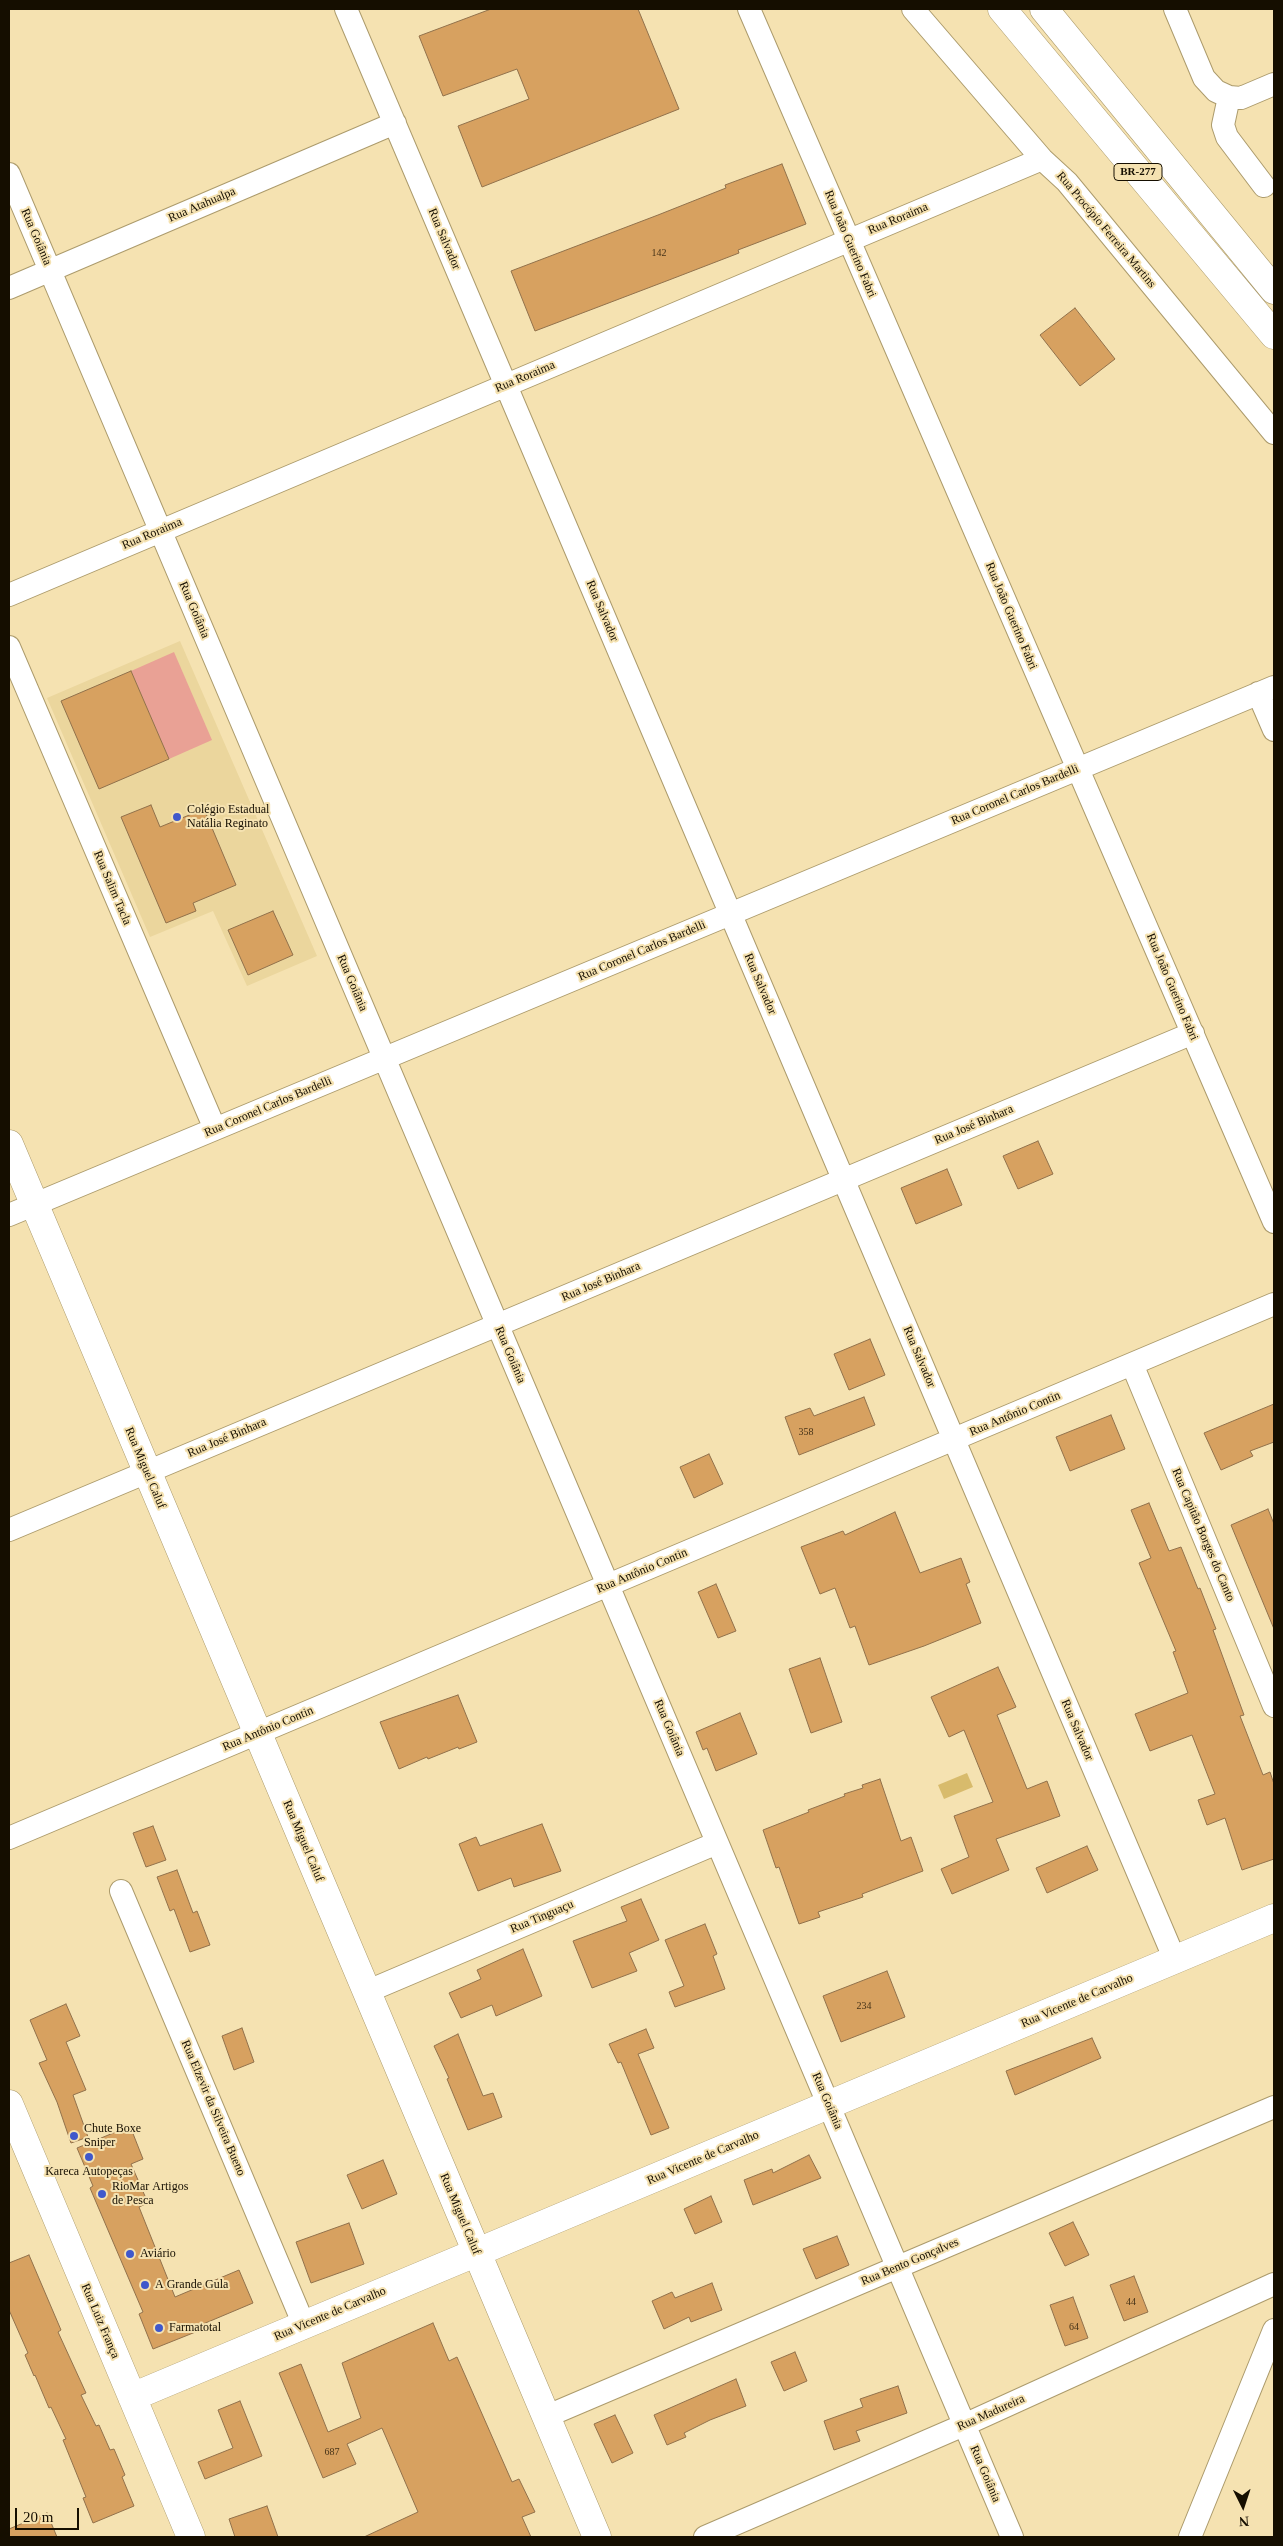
<!DOCTYPE html>
<meta charset="utf-8">
<style>
body{margin:0}
#map{position:relative;width:1283px;height:2546px;overflow:hidden;background:#f5e2b1;font-family:"Times New Roman",serif}
canvas{display:block}
.frame{position:absolute;inset:0;border:10px solid #150e00;pointer-events:none}
.north{position:absolute;left:1218px;top:2481px;width:50px;height:50px;-webkit-text-stroke:4px #f5e2b1;paint-order:stroke;rotate:176deg;font-size:14px;font-weight:700;line-height:20px;text-align:center;color:#150e00}
.north::after{content:'';display:block;margin:auto;width:18px;height:22px;background:#150e00;clip-path:polygon(50% 0,100% 100%,50% 72%,0 100%)}
.scale{position:absolute;left:15px;top:2508px;width:64px;height:22px;box-sizing:border-box;border:2px solid #150e00;border-top:0;padding-left:6px;font-size:15px;line-height:18px;white-space:nowrap;color:#150e00;-webkit-text-stroke:4px #f5e2b1;paint-order:stroke}
</style>
<div id="map">
<canvas width="1283" height="2546"></canvas>
<div class="frame"></div>
<div class="north">N</div>
<div class="scale">20 m</div>
</div>
<script>
const context = document.querySelector('canvas').getContext('2d');
context.lineJoin = 'round';
function fill(path, color) {
  context.fillStyle = color;
  context.fill(path, 'evenodd');
}
function poly(rows) {
  const path = new Path2D();
  for (const r of rows) {
    path.moveTo(r[0], r[1]);
    for (let i = 2; i < r.length; i += 2) path.lineTo(r[i], r[i + 1]);
  }
  return path;
}
function stroke(path, color, width, dash) {
  context.strokeStyle = color;
  context.lineWidth = width;
  context.lineCap = dash ? 'butt' : 'round';
  context.setLineDash(dash || []);
  context.stroke(path);
}
function write(font, color, halo, rows, align = 'center') {
  context.font = font + ' "Times New Roman",serif';
  context.lineWidth = 4;
  context.setLineDash([]);
  context.textBaseline = 'middle';
  context.strokeStyle = halo;
  context.fillStyle = color;
  for (const [text, x, y, turn = 0] of rows) {
    context.save();
    context.translate(x, y);
    context.rotate((+turn || 0) * Math.PI / 180);
    context.textAlign = isNaN(turn) ? turn : align;
    if (halo) context.strokeText(text, 0, 0);
    context.fillText(text, 0, 0);
    context.restore();
  }
}
fill(poly([
 [180,641,317,956,247,986,213,911,150,937,47,698]
]), '#ebd69d');
fill(poly([
 [174,652,212,740,169,759,131,671]
]), '#e9a195');
fill(poly([
 [967,1773,973,1787,944,1799,938,1785]
]), '#d8bb6c');
const building = poly([
 [491,9,638,9,679,109,482,187,458,126,529,99,517,69,443,96,419,36,491,9],
 [782,164,806,224,738,250,739,253,669,280,535,331,511,271,658,215,726,188,725,185,782,164],
 [1075,308,1115,359,1080,386,1040,335,1075,308],
 [131,671,169,759,99,789,61,701,131,671],
 [151,805,160,827,204,809,236,885,193,903,196,911,166,923,121,817,151,805],
 [273,911,293,955,248,975,228,930,273,911],
 [1038,1141,1053,1174,1018,1189,1003,1156,1038,1141],
 [947,1169,962,1205,916,1224,901,1188,947,1169],
 [870,1339,885,1375,849,1390,834,1354,870,1339],
 [864,1397,875,1425,799,1455,785,1417,810,1408,814,1416,864,1397],
 [1274,1404,1274,1442,1250,1451,1253,1456,1221,1470,1204,1433,1274,1404],
 [1111,1415,1125,1449,1070,1471,1056,1437,1111,1415],
 [709,1454,723,1484,694,1498,680,1467,709,1454],
 [1149,1503,1169,1551,1181,1547,1198,1589,1200,1588,1216,1629,1213,1630,1244,1715,1240,1716,1263,1775,1270,1772,1274,1784,1274,1859,1242,1870,1225,1818,1207,1825,1198,1800,1215,1794,1192,1735,1150,1751,1135,1714,1188,1693,1173,1652,1176,1651,1139,1563,1151,1558,1131,1510,1149,1503],
 [1268,1509,1274,1524,1274,1629,1231,1525,1268,1509],
 [895,1512,920,1573,961,1558,970,1582,966,1584,981,1623,924,1646,869,1665,855,1626,850,1628,835,1588,820,1594,801,1547,843,1531,845,1535,895,1512],
 [716,1584,736,1631,718,1638,698,1592,716,1584],
 [820,1658,842,1722,811,1733,789,1669,820,1658],
 [998,1667,1016,1707,997,1715,1027,1789,1047,1781,1060,1816,996,1839,1009,1870,952,1894,941,1869,969,1857,954,1816,993,1802,964,1730,949,1737,931,1697,998,1667],
 [458,1695,477,1742,459,1749,458,1747,428,1759,427,1757,399,1769,380,1722,458,1695],
 [740,1713,757,1754,716,1771,707,1748,703,1750,696,1732,740,1713],
 [880,1779,901,1841,911,1837,923,1871,862,1894,863,1897,818,1912,820,1917,799,1924,779,1867,776,1868,763,1830,809,1812,808,1810,845,1796,844,1794,863,1788,862,1785,880,1779],
 [542,1824,561,1871,514,1887,511,1878,478,1891,459,1844,476,1837,480,1846,542,1824],
 [153,1826,166,1860,146,1867,133,1833,153,1826],
 [1087,1846,1098,1870,1047,1893,1036,1868,1087,1846],
 [177,1870,193,1913,197,1911,210,1945,190,1952,174,1909,170,1911,157,1877,177,1870],
 [641,1899,659,1940,629,1953,637,1971,592,1988,573,1941,627,1921,621,1907,641,1899],
 [705,1924,717,1954,713,1956,725,1989,675,2007,669,1992,684,1986,665,1940,705,1924],
 [523,1949,542,1996,496,2016,492,2005,461,2018,449,1993,481,1979,477,1970,523,1949],
 [887,1971,905,2017,841,2042,823,1996,887,1971],
 [66,2004,80,2036,66,2042,86,2090,73,2095,88,2137,71,2143,57,2102,39,2063,47,2060,30,2020,66,2004],
 [242,2028,254,2062,234,2070,222,2036,242,2028],
 [646,2029,654,2048,638,2054,669,2128,651,2135,621,2062,618,2063,609,2044,646,2029],
 [458,2034,483,2096,493,2093,502,2117,468,2130,447,2079,449,2078,434,2046,458,2034],
 [1092,2038,1101,2058,1015,2095,1006,2071,1092,2038],
 [130,2126,143,2159,131,2164,148,2203,139,2207,175,2297,239,2270,253,2303,196,2327,198,2331,153,2349,139,2314,143,2312,90,2188,93,2186,77,2148,130,2126],
 [809,2155,821,2178,753,2205,744,2180,772,2169,773,2173,809,2155],
 [383,2160,397,2194,362,2209,347,2175,383,2160],
 [711,2196,722,2222,695,2234,684,2209,711,2196],
 [1073,2222,1089,2255,1065,2266,1049,2233,1073,2222],
 [349,2223,364,2264,311,2283,296,2242,349,2223],
 [837,2236,849,2265,816,2279,803,2249,837,2236],
 [29,2255,61,2330,58,2332,86,2393,81,2395,96,2426,99,2425,110,2450,114,2449,125,2475,122,2477,134,2506,93,2523,83,2498,86,2497,63,2440,66,2439,51,2407,49,2408,35,2375,34,2376,25,2355,28,2353,9,2310,9,2263,29,2255],
 [1134,2276,1148,2312,1124,2321,1110,2285,1134,2276],
 [712,2283,722,2310,691,2322,689,2317,664,2329,652,2301,672,2292,675,2298,712,2283],
 [1073,2297,1088,2338,1065,2346,1050,2305,1073,2297],
 [433,2323,449,2361,457,2357,512,2482,519,2479,535,2512,522,2517,531,2537,364,2537,418,2512,382,2428,347,2444,356,2464,323,2478,279,2373,301,2364,328,2432,361,2418,342,2363,433,2323],
 [795,2352,807,2381,784,2391,771,2362,795,2352],
 [736,2379,746,2406,710,2420,684,2433,686,2437,667,2445,654,2415,736,2379],
 [898,2386,907,2413,856,2431,860,2441,834,2450,824,2421,863,2407,860,2399,898,2386],
 [240,2401,262,2456,205,2479,198,2462,233,2448,218,2410,240,2401],
 [615,2415,633,2453,612,2463,594,2424,615,2415],
 [267,2506,278,2537,235,2537,229,2519,267,2506],
 [47,2513,57,2537,9,2537,9,2529,47,2513]
]);
fill(building, '#d7a160');
stroke(building, '#91714b', 1);
const minor = poly([
 [346,9,1175,1960],
 [749,9,1274,1222],
 [913,9,1042,159,1067,182,1274,433],
 [1175,9,1204,78,1216,91,1229,97,1241,98,1274,84],
 [1229,97,1223,125,1227,137,1264,186],
 [9,174,1012,2537],
 [9,288,395,123],
 [9,595,1042,159],
 [9,647,215,1129],
 [1258,693,1274,730],
 [9,1215,1274,687],
 [1132,1364,1274,1706],
 [9,1530,1193,1033],
 [9,1838,1274,1304],
 [121,1891,304,2325],
 [366,1992,717,1843],
 [545,2417,1274,2107],
 [705,2537,964,2425,1274,2284],
 [1190,2537,1274,2330]
]);
const tertiary = poly([
 [9,1144,597,2537]
]);
const secondary = poly([
 [9,2104,191,2537],
 [132,2397,1274,1918]
]);
const motorway = poly([
 [1002,9,1274,335],
 [1044,9,1274,290]
]);
stroke(minor, '#ac9b6c', 24);
stroke(tertiary, '#ac9b6c', 29);
stroke(secondary, '#ac9b6c', 29);
stroke(motorway, '#ac9b6c', 29);
stroke(minor, '#fff', 22);
stroke(tertiary, '#fff', 28);
stroke(secondary, '#fff', 28);
stroke(motorway, '#fff', 28);
for (const [x, y, r, color] of [
 [177,817,5,"#4058cb"],
 [74,2136,5,"#4058cb"],
 [89,2157,5,"#4058cb"],
 [102,2194,5,"#4058cb"],
 [130,2254,5,"#4058cb"],
 [145,2285,5,"#4058cb"],
 [159,2328,5,"#4058cb"]
]) {
  const dot = new Path2D();
  dot.arc(x, y, r, 0, 2 * Math.PI);
  context.fillStyle = color;
  context.fill(dot);
  stroke(dot, '#f5e2b1', 2);
}
write('10px', '#463318', null, [
 ["142",659,253],
 ["358",806,1432],
 ["234",864,2006],
 ["44",1131,2302],
 ["64",1074,2327],
 ["687",332,2452]
]);
for (const [x, y, w] of [
 [1138,172,48]
]) {
  const box = new Path2D();
  box.roundRect(x - w / 2, y - 8.5, w, 17, 4);
  context.fillStyle = '#f5e2b1';
  context.fill(box);
  stroke(box, '#150e00', 1);
}
write('bold 11px', '#150e00', null, [
 ["BR-277",1138,172]
]);
write('12px', '#150e00', '#f5e2b1', [
 ["Rua Atahualpa",202,205,-23],
 ["Rua Roraima",898,219,-23],
 ["Rua Procópio Ferreira Martins",1106,230,50],
 ["Rua Goiânia",36,237,67],
 ["Rua Salvador",444,239,67],
 ["Rua João Guerino Fabri",850,244,67],
 ["Rua Roraima",525,377,-23],
 ["Rua Roraima",152,534,-23],
 ["Rua Goiânia",194,610,67],
 ["Rua Salvador",602,611,67],
 ["Rua João Guerino Fabri",1011,616,67],
 ["Rua Coronel Carlos Bardelli",1015,795,-23],
 ["Rua Salim Tacla",112,888,67],
 ["Rua Coronel Carlos Bardelli",642,951,-23],
 ["Rua Goiânia",352,983,67],
 ["Rua Salvador",760,984,67],
 ["Rua João Guerino Fabri",1172,987,67],
 ["Rua Coronel Carlos Bardelli",268,1107,-23],
 ["Rua José Binhara",974,1125,-23],
 ["Rua José Binhara",601,1282,-23],
 ["Rua Goiânia",510,1355,67],
 ["Rua Salvador",919,1357,67],
 ["Rua Antônio Contin",1015,1414,-23],
 ["Rua José Binhara",227,1438,-23],
 ["Rua Miguel Caluf",145,1468,67],
 ["Rua Capitão Borges do Canto",1203,1535,67],
 ["Rua Antônio Contin",642,1571,-23],
 ["Rua Goiânia",669,1728,67],
 ["Rua Antônio Contin",268,1729,-23],
 ["Rua Salvador",1077,1730,67],
 ["Rua Miguel Caluf",303,1841,67],
 ["Rua Tinguaçu",542,1917,-23],
 ["Rua Vicente de Carvalho",1077,2001,-23],
 ["Rua Goiânia",827,2101,67],
 ["Rua Elzevir da Silveira Bueno",213,2108,67],
 ["Rua Vicente de Carvalho",703,2158,-23],
 ["Rua Miguel Caluf",460,2214,67],
 ["Rua Bento Gonçalves",910,2262,-23],
 ["Rua Vicente de Carvalho",330,2314,-23],
 ["Rua Luiz França",100,2321,67],
 ["Rua Madureira",991,2413,-24],
 ["Rua Goiânia",985,2474,67]
]);
write('12px', '#150e00', '#f5e2b1', [
 ["Colégio Estadual",187,810],
 ["Natália Reginato",187,824],
 ["Chute Boxe",84,2129],
 ["Sniper",84,2143],
 ["Kareca Autopeças",89,2172,"center"],
 ["RioMar Artigos",112,2187],
 ["de Pesca",112,2201],
 ["Aviário",140,2254],
 ["A Grande Gula",155,2285],
 ["Farmatotal",169,2328]
], 'left');
</script>
